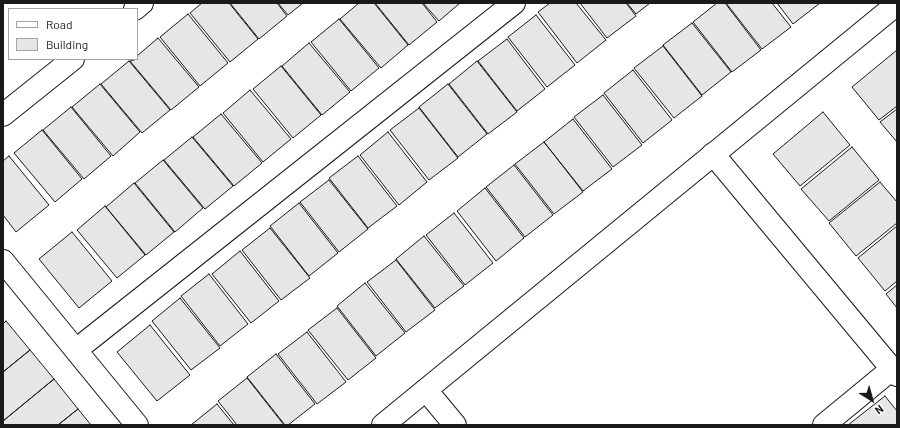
<!DOCTYPE html>
<style>
body{margin:0}
#map{position:relative;width:900px;height:428px;overflow:hidden;background:#fff;font-family:Barlow,sans-serif}
canvas{display:block}
.frame{position:absolute;inset:0;border:4px solid #1a1a1a;pointer-events:none}
.legend{position:absolute;left:8px;top:8px;width:130px;height:52px;box-sizing:border-box;background:#fff;border:1px solid #a3a3a3;margin:0;padding:5px 7px;list-style:none;font-size:12px;color:#1a1a1a}
.legend li{display:flex;align-items:center;gap:8px;height:20px}
.legend b{width:20px;border:1px solid #a3a3a3}
.north{position:absolute;left:852px;top:380px;width:40px;height:40px;-webkit-text-stroke:3px #fff;paint-order:stroke;rotate:143deg;font-size:11px;font-weight:700;line-height:16px;text-align:center;color:#1a1a1a}
.north::after{content:'';display:block;margin:auto;width:14px;height:18px;background:#1a1a1a;clip-path:polygon(50% 0,100% 100%,50% 72%,0 100%)}
</style>
<div id="map">
<canvas width="900" height="428"></canvas>
<div class="frame"></div>
<ul class="legend">
<li><b style="height:5px;background:#fff"></b>Road</li>
<li><b style="height:11px;background:#e6e6e6"></b>Building</li>
</ul>
<div class="north">N</div>
</div>
<script>
const context = document.querySelector('canvas').getContext('2d');
context.lineJoin = 'round';
function fill(path, color) {
  context.fillStyle = color;
  context.fill(path, 'evenodd');
}
function poly(rows) {
  const path = new Path2D();
  for (const r of rows) {
    path.moveTo(r[0], r[1]);
    for (let i = 2; i < r.length; i += 2) path.lineTo(r[i], r[i + 1]);
  }
  return path;
}
function stroke(path, color, width, dash) {
  context.strokeStyle = color;
  context.lineWidth = width;
  context.lineCap = dash ? 'butt' : 'round';
  context.setLineDash(dash || []);
  context.stroke(path);
}
const building = poly([
 [202,3,229,3,258,39,230,62,190,13,202,3],
 [230,3,277,3,287,16,259,39,230,3],
 [278,3,303,3,288,15,278,3],
 [359,3,374,3,408,45,381,68,340,19,359,3],
 [375,3,422,3,437,22,409,45,375,3],
 [423,3,460,3,439,21,423,3],
 [550,3,576,3,606,40,577,63,538,12,550,3],
 [580,3,626,3,636,16,607,38,580,3],
 [627,3,650,3,636,14,627,3],
 [717,3,725,3,761,50,732,72,693,22,717,3],
 [726,3,772,3,791,27,762,49,726,3],
 [777,3,820,3,793,24,777,3],
 [188,14,228,63,200,86,160,37,188,14],
 [536,15,575,65,547,87,508,37,536,15],
 [339,19,379,68,351,91,311,42,339,19],
 [692,23,731,72,702,95,663,45,692,23],
 [158,38,199,87,171,110,130,61,137,59,137,56,158,38],
 [507,39,545,89,517,111,478,61,507,39],
 [309,43,350,92,322,115,282,66,309,43],
 [663,46,702,96,674,118,634,68,663,46],
 [897,50,897,106,879,120,852,87,897,50],
 [129,61,170,110,142,133,101,84,129,61],
 [477,61,517,112,488,134,449,84,477,61],
 [281,66,321,115,293,138,253,89,281,66],
 [633,70,672,120,643,143,604,93,633,70],
 [100,84,140,132,113,156,72,107,100,84],
 [448,84,487,134,458,157,419,107,448,84],
 [250,90,291,139,263,162,223,113,250,90],
 [603,95,642,145,613,167,574,117,603,95],
 [71,107,111,156,84,179,43,130,71,107],
 [419,108,458,158,429,180,390,130,419,108],
 [897,109,897,142,880,122,897,109],
 [823,112,850,145,800,186,773,154,823,112],
 [221,114,262,163,234,186,193,137,221,114],
 [573,119,612,169,583,191,544,142,573,119],
 [42,130,82,179,55,202,14,153,42,130],
 [388,132,427,182,399,205,360,155,388,132],
 [192,137,233,186,205,209,164,160,192,137],
 [544,142,583,192,554,214,515,164,544,142],
 [852,147,879,180,829,221,801,189,852,147],
 [9,156,49,205,16,232,3,215,3,161,9,156],
 [358,156,397,206,368,228,329,178,358,156],
 [163,160,203,208,175,232,135,183,163,160],
 [514,165,553,215,525,237,486,187,514,165],
 [329,180,368,229,339,252,300,202,329,180],
 [880,182,897,202,897,223,856,256,829,223,880,182],
 [134,183,174,232,146,255,106,207,134,183],
 [485,188,524,238,496,261,457,211,485,188],
 [299,203,338,253,309,276,270,226,299,203],
 [105,206,145,255,117,278,77,230,105,206],
 [454,213,493,263,465,285,426,235,454,213],
 [897,226,897,281,885,291,858,258,897,226],
 [270,228,310,278,281,300,242,250,270,228],
 [72,232,112,281,79,308,39,259,72,232],
 [424,236,464,286,435,308,396,259,424,236],
 [240,251,279,301,251,323,212,274,240,251],
 [396,260,435,310,406,332,367,282,396,260],
 [209,274,248,324,220,346,181,296,209,274],
 [365,283,405,333,376,356,337,306,365,283],
 [897,285,897,308,886,294,897,285],
 [180,298,220,348,191,370,152,321,180,298],
 [337,308,376,358,348,380,308,330,337,308],
 [6,321,30,350,3,372,3,324,6,321],
 [150,325,190,375,157,401,117,352,150,325],
 [307,332,346,382,317,404,278,354,307,332],
 [30,350,54,379,3,421,3,372,30,350],
 [276,354,315,404,288,425,285,425,247,377,276,354],
 [247,378,284,425,237,425,218,401,247,378],
 [54,379,78,409,58,425,3,425,3,421,54,379],
 [885,396,897,411,897,425,848,425,885,396],
 [217,404,234,425,191,425,217,404],
 [78,409,91,425,58,425,78,409]
]);
fill(building, '#e6e6e6');
stroke(building, '#1a1a1a', 1);
const street = poly([
 [135,9,142,3],
 [3,115,73,59],
 [713,154,897,375],
 [3,261,137,425],
 [76,350,514,3],
 [426,390,455,425],
 [824,425,892,369]
]);
const secondary = poly([
 [383,425,897,4]
]);
stroke(street, '#1a1a1a', 24);
stroke(secondary, '#1a1a1a', 24);
stroke(street, '#fff', 22);
stroke(secondary, '#fff', 22);
</script>
